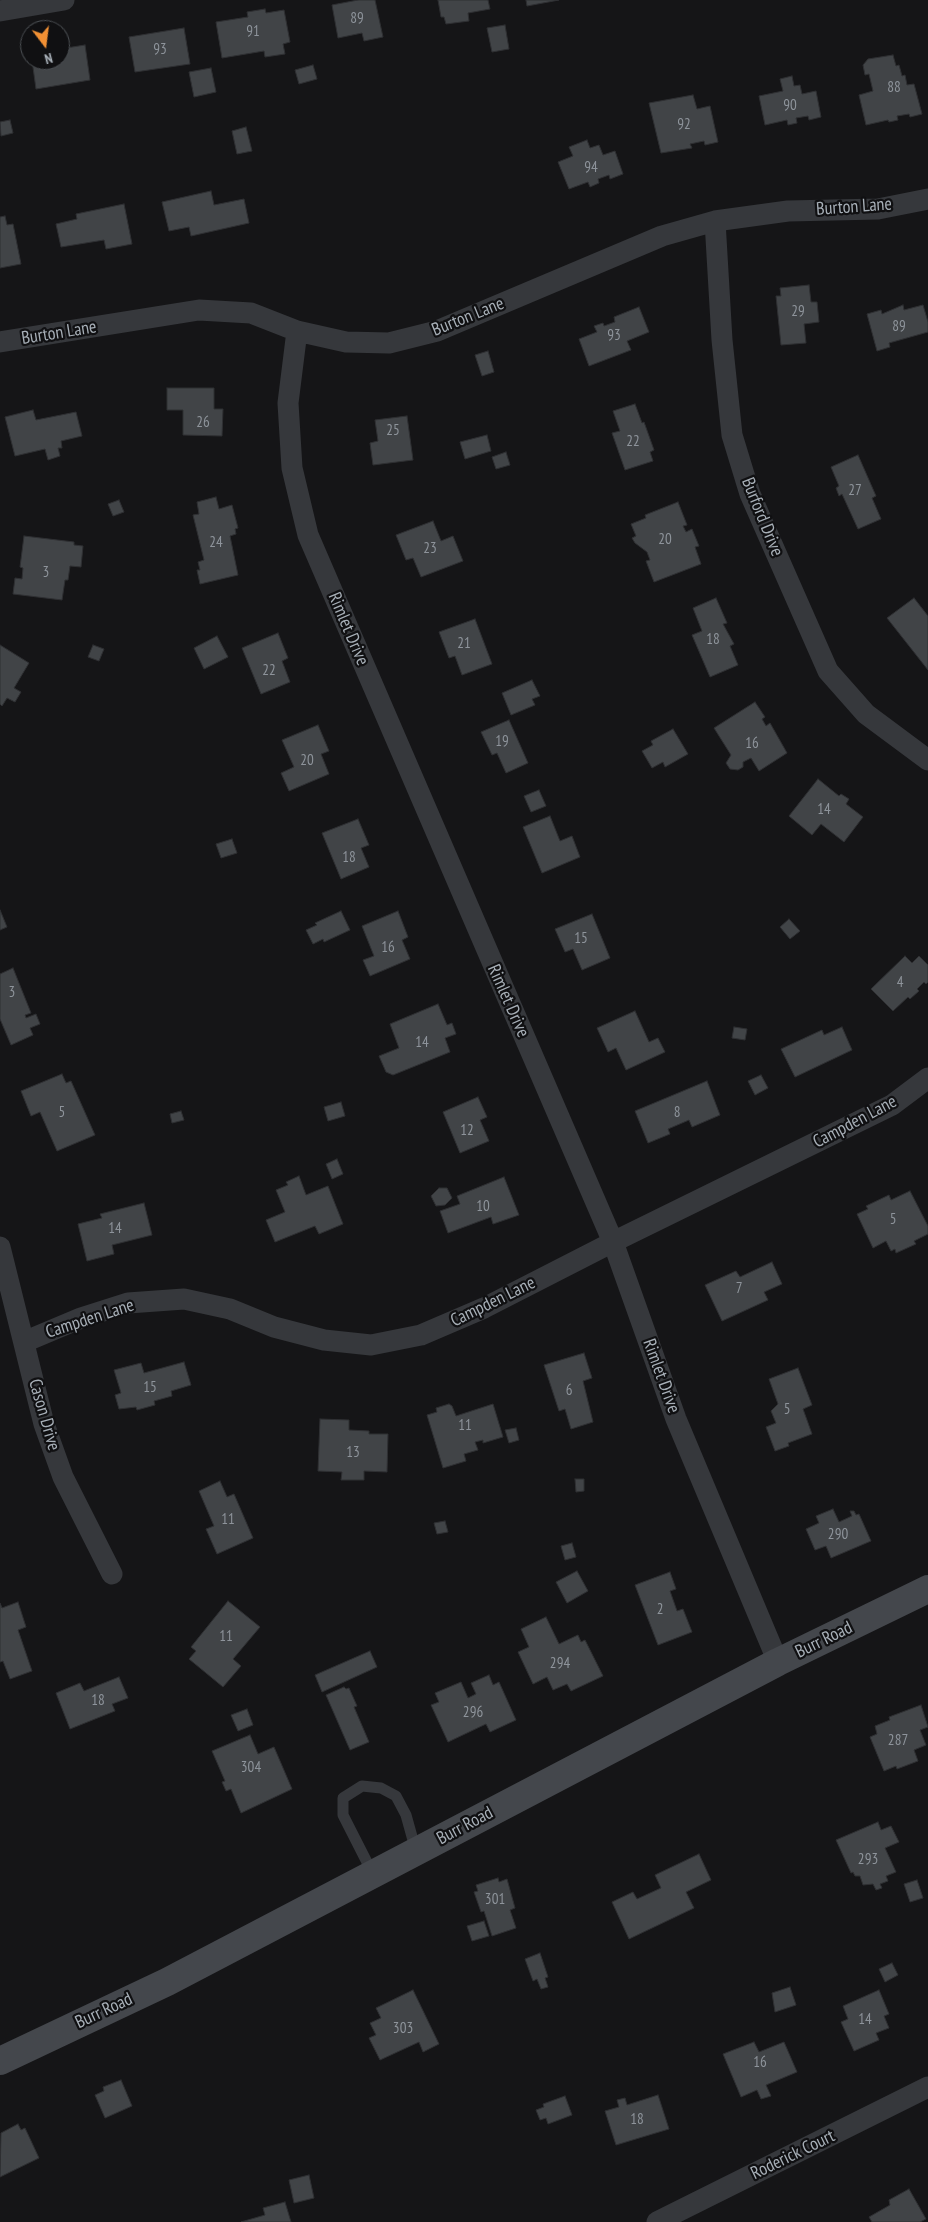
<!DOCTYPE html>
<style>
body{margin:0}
#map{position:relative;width:928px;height:2222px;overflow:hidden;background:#151517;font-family:"PT Sans Narrow",sans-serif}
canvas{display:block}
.north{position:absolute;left:20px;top:20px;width:50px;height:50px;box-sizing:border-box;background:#101012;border:1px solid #4c5054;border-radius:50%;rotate:165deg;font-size:14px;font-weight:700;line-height:20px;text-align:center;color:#a7afb7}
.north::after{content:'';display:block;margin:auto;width:18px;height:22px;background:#f19034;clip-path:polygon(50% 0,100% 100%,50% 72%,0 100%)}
</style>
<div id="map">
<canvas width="928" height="2222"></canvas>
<div class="north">N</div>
</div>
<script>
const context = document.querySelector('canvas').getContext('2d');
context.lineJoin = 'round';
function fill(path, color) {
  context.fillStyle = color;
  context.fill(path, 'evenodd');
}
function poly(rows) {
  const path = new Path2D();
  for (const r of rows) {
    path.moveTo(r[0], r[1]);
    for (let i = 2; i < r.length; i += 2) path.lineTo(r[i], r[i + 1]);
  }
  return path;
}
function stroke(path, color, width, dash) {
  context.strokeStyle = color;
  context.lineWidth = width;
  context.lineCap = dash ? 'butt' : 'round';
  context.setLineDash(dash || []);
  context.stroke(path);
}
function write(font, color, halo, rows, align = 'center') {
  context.font = font + ' "PT Sans Narrow",sans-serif';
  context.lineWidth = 4.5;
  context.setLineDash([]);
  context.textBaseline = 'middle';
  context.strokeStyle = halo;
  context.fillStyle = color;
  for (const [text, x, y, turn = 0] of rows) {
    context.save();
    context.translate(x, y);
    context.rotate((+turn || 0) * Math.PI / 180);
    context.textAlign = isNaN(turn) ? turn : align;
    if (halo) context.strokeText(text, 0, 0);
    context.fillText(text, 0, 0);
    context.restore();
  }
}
const building = poly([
 [358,0,375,0,383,37,364,41,362,33,338,38,332,5,358,0],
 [438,0,488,0,490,9,468,13,469,21,446,24,444,17,441,17,438,0],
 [526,0,559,0,527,6,526,0],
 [265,9,266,13,284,10,290,42,283,44,285,54,265,57,264,51,222,58,216,22,248,17,247,12,265,9],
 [505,25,509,49,492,52,487,28,505,25],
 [184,28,190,64,135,72,129,37,184,28],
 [85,45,90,80,36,89,32,60,60,60,60,49,85,45],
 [893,55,896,66,899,65,902,76,905,75,907,85,914,84,922,114,910,117,909,114,897,116,898,120,889,122,888,120,866,125,859,95,873,91,869,74,865,75,863,65,868,59,893,55],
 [313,65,317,79,299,84,295,70,313,65],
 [211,68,216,92,194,97,189,72,211,68],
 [792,76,794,86,800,85,802,94,816,91,821,117,809,120,808,116,796,118,797,123,788,125,787,120,765,125,759,96,783,91,780,79,792,76],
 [693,95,697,109,710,106,718,142,705,145,704,141,690,144,692,148,661,153,649,103,693,95],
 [10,120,13,133,1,136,0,122,10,120],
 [246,127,252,151,237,154,232,131,246,127],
 [587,140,590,148,599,145,603,155,615,151,623,174,610,179,609,175,598,179,599,183,590,187,588,182,569,189,558,162,573,156,569,147,587,140],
 [211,191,214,205,244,199,249,223,191,236,189,227,169,231,162,202,211,191],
 [124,204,132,244,106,249,104,240,61,247,56,224,77,219,76,214,124,204],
 [5,216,7,225,13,224,21,264,0,268,0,217,5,216],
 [809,285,811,302,817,302,819,322,804,324,806,343,781,345,776,296,781,296,780,288,809,285],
 [903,305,904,310,923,305,928,322,928,332,889,343,890,347,877,351,867,314,881,310,882,314,903,305],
 [639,307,649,332,627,341,631,350,589,366,579,339,597,332,594,326,603,323,604,326,615,322,614,317,639,307],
 [488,351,494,372,482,376,475,355,488,351],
 [167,388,214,388,214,409,223,409,222,436,183,435,183,410,167,410,167,388],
 [635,404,642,423,644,422,654,450,650,452,653,461,625,470,612,433,620,431,613,411,635,404],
 [33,410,36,420,76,412,82,436,61,441,62,448,58,448,60,456,48,460,45,449,15,456,5,417,33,410],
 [407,416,413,460,373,465,370,443,378,441,375,420,407,416],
 [487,435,491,451,465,459,460,442,487,435],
 [506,452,510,465,496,469,492,457,506,452],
 [858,455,876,496,872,498,881,519,858,529,842,494,839,496,836,488,839,486,831,467,858,455],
 [216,497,219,509,232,505,238,528,235,529,236,534,230,536,238,575,200,584,197,570,200,570,198,562,204,560,193,515,199,514,197,502,216,497],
 [119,500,124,512,113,516,108,504,119,500],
 [678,502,687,525,683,526,686,532,692,529,699,546,695,547,701,564,654,582,646,561,650,560,647,552,635,543,632,538,636,536,631,524,646,518,645,515,678,502],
 [433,521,441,541,453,536,463,561,421,577,413,558,406,560,396,535,433,521],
 [24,536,74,542,74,545,83,546,81,567,70,566,68,580,65,580,62,600,13,594,15,578,22,579,23,568,20,567,24,536],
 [716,598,727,623,723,624,734,644,730,646,738,665,710,677,692,635,702,631,693,608,716,598],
 [914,598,928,616,928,670,887,618,914,598],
 [475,619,492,664,462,675,455,656,449,658,439,632,475,619],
 [278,633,288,658,282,661,290,682,261,694,242,648,278,633],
 [217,636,228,657,204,669,194,648,217,636],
 [0,645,29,663,14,688,21,692,15,702,7,698,2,706,0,704,0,645],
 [93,645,104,649,99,661,88,657,93,645],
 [532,680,540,696,532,699,535,705,511,715,502,693,532,680],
 [755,702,765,717,762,719,766,726,770,723,787,753,759,771,751,758,743,762,743,767,738,770,730,769,726,763,731,755,714,728,755,702],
 [509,720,528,763,506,773,497,753,492,755,481,732,509,720],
 [318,725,329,751,321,754,329,774,289,791,281,773,294,767,282,740,318,725],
 [673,729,688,754,665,767,663,762,652,768,642,751,653,745,651,741,673,729],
 [818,779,839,796,841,794,849,799,846,804,863,817,844,842,821,824,812,835,789,816,818,779],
 [539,790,546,806,531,812,524,796,539,790],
 [550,816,560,841,572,836,580,857,542,873,523,827,550,816],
 [358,819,369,845,361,848,369,867,341,879,322,833,358,819],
 [232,839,237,853,221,858,216,844,232,839],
 [0,910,7,927,0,930,0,910],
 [341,911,350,930,324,942,323,939,313,944,306,930,317,925,315,923,341,911],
 [398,911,408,937,402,940,410,959,370,976,363,960,374,956,362,926,398,911],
 [592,914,610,958,582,970,573,949,565,952,555,929,592,914],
 [789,919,800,931,790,939,780,927,789,919],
 [905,956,912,963,919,956,928,965,928,982,926,984,924,982,917,989,919,991,910,999,908,997,893,1011,871,989,905,956],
 [13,968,31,1013,25,1015,26,1018,36,1014,40,1024,30,1028,33,1035,11,1045,0,1019,0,974,13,968],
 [438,1004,447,1025,452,1023,456,1034,445,1038,450,1052,393,1075,386,1072,379,1056,399,1048,390,1024,438,1004],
 [635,1011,649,1042,658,1038,665,1052,626,1070,616,1048,608,1052,597,1028,635,1011],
 [734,1027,747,1029,745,1040,732,1038,734,1027],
 [842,1027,852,1050,795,1077,781,1049,822,1030,824,1035,842,1027],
 [62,1074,66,1083,71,1081,95,1135,57,1151,40,1112,31,1116,21,1091,62,1074],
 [761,1075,768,1088,755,1095,748,1081,761,1075],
 [707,1081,720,1115,692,1127,689,1120,668,1129,670,1134,648,1143,635,1111,707,1081],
 [478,1097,487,1117,480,1120,489,1141,460,1153,443,1112,478,1097],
 [341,1102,345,1116,328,1121,324,1107,341,1102],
 [181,1111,184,1120,172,1123,170,1114,181,1111],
 [337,1159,343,1174,332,1179,326,1164,337,1159],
 [299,1176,306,1195,328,1186,343,1224,319,1234,315,1226,275,1242,266,1220,285,1212,276,1190,288,1185,286,1182,299,1176],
 [504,1177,519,1215,493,1224,491,1217,448,1233,440,1211,460,1204,457,1196,504,1177],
 [439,1188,447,1188,452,1198,445,1205,436,1206,431,1196,439,1188],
 [910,1191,928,1226,928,1234,914,1241,916,1244,896,1253,895,1249,891,1251,886,1241,873,1248,857,1214,868,1209,866,1206,889,1195,891,1200,910,1191],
 [144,1203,152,1235,112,1245,114,1254,87,1261,78,1224,102,1218,100,1214,144,1203],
 [772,1262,782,1284,764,1292,768,1300,722,1321,705,1285,736,1271,740,1277,772,1262],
 [584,1353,592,1378,583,1381,593,1422,571,1429,565,1409,559,1411,544,1365,584,1353],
 [184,1362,191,1385,171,1391,172,1396,154,1401,155,1405,137,1410,136,1407,119,1409,115,1395,121,1393,114,1370,141,1363,144,1373,184,1362],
 [798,1368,812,1405,803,1409,812,1434,788,1443,789,1446,775,1451,766,1427,776,1423,771,1411,778,1404,769,1379,798,1368],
 [449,1404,452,1406,456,1416,493,1404,503,1437,483,1443,483,1440,475,1442,478,1450,464,1454,466,1461,443,1468,427,1415,437,1412,436,1408,449,1404],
 [320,1419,349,1420,349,1430,369,1431,369,1434,388,1434,387,1472,364,1471,364,1480,341,1480,342,1472,318,1471,320,1419],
 [516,1428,519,1440,509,1443,505,1430,516,1428],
 [575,1479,584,1479,584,1491,576,1492,575,1479],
 [220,1481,227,1497,234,1494,253,1538,217,1554,206,1529,214,1526,199,1491,220,1481],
 [833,1509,839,1522,852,1516,850,1511,854,1511,856,1515,859,1514,871,1541,831,1558,826,1546,815,1550,806,1529,819,1523,816,1516,833,1509],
 [445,1521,448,1532,437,1534,434,1523,445,1521],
 [572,1543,576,1557,565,1560,561,1546,572,1543],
 [577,1571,588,1591,567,1603,556,1582,577,1571],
 [670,1572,676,1589,670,1591,677,1611,683,1609,692,1632,658,1645,635,1585,670,1572],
 [228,1601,260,1627,233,1659,241,1666,223,1687,189,1659,196,1651,191,1647,228,1601],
 [18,1602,26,1627,18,1630,32,1671,10,1679,3,1661,0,1662,0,1603,2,1608,18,1602],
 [546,1617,559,1644,578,1635,581,1642,585,1640,603,1676,571,1691,567,1684,553,1690,547,1677,533,1684,518,1652,529,1647,521,1629,546,1617],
 [370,1651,377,1667,322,1692,315,1675,370,1651],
 [489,1675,493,1685,499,1682,516,1720,490,1732,486,1724,448,1742,431,1705,439,1702,435,1693,461,1682,468,1698,476,1694,471,1683,489,1675],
 [119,1677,128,1698,112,1704,115,1711,70,1729,56,1693,80,1683,84,1691,119,1677],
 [344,1687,346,1689,349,1688,357,1706,354,1707,369,1742,350,1750,326,1695,344,1687],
 [921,1705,928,1727,920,1730,926,1745,914,1750,918,1761,897,1769,896,1766,884,1771,870,1737,877,1734,875,1726,890,1720,889,1717,921,1705],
 [247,1709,253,1725,238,1731,231,1715,247,1709],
 [250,1735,258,1754,274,1747,292,1789,241,1813,231,1789,226,1791,222,1782,225,1781,212,1751,250,1735],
 [878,1822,881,1830,891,1826,899,1842,885,1848,896,1872,886,1876,888,1881,880,1884,882,1888,876,1890,873,1884,863,1885,860,1876,855,1876,853,1872,851,1873,836,1840,878,1822],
 [699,1854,711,1880,686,1892,694,1908,629,1939,612,1902,633,1892,637,1899,661,1888,655,1875,699,1854],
 [498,1878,499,1882,507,1879,515,1908,510,1910,516,1928,492,1936,484,1911,481,1912,474,1892,478,1891,476,1885,498,1878],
 [917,1880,923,1898,910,1902,904,1884,917,1880],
 [484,1921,489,1936,472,1941,467,1926,484,1921],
 [540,1953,548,1977,545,1978,548,1987,541,1989,537,1979,533,1981,525,1959,540,1953],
 [892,1963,898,1975,885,1982,879,1969,892,1963],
 [790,1987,796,2005,775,2012,772,1993,790,1987],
 [413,1990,439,2044,423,2052,419,2042,380,2060,369,2038,376,2035,370,2023,381,2018,376,2008,413,1990],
 [879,1990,889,2014,884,2016,889,2028,876,2033,879,2040,854,2051,841,2022,848,2019,843,2006,879,1990],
 [754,2042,759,2052,784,2042,797,2072,766,2085,771,2096,761,2099,757,2090,741,2097,723,2054,754,2042],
 [121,2080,132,2106,105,2118,95,2095,104,2091,103,2087,121,2080],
 [658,2095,669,2129,616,2145,605,2111,619,2107,617,2100,625,2098,627,2105,658,2095],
 [565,2096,572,2115,548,2124,546,2118,540,2120,536,2110,544,2107,543,2104,565,2096],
 [18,2124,21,2130,25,2128,39,2158,0,2177,1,2133,18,2124],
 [309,2175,314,2198,294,2203,289,2180,309,2175],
 [909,2189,926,2219,920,2222,872,2222,869,2217,890,2205,889,2200,909,2189],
 [285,2202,291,2222,241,2222,265,2215,263,2208,285,2202]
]);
fill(building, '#414447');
stroke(building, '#2f3033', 1);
stroke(poly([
 [373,1874,343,1815,343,1798,362,1786,381,1788,396,1796,406,1815,416,1851]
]), '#36383c', 11);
stroke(poly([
 [0,11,64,0],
 [715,221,722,340,732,435,750,494,828,671,866,714,928,760],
 [297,331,288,403,292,468,308,535,613,1242,676,1419,778,1662],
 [0,342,199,310,251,313,297,331,346,342,389,343,437,331,662,236,715,221,788,211,878,209,928,199],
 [0,1247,44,1424,63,1477,112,1574],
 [24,1342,81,1318,128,1303,184,1299,230,1309,274,1327,324,1340,371,1345,421,1335,484,1308,613,1242,892,1105,928,1078],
 [657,2222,928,2087]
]), '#36383c', 21);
stroke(poly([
 [0,2061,167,1982,778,1662,928,1589]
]), '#44474c', 28);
write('15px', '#8e949b', null, [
 ["89",357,19],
 ["91",253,32],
 ["93",160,50],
 ["88",894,88],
 ["90",790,106],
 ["92",684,125],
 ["94",591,168],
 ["29",798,312],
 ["89",899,327],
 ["93",614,336],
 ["26",203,423],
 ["25",393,431],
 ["22",633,442],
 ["27",855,491],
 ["20",665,540],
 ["24",216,543],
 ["23",430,549],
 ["3",46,573],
 ["18",713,640],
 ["21",464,644],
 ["22",269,671],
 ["19",502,742],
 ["16",752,744],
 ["20",307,761],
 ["14",824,810],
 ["18",349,858],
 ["15",581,939],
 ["16",388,948],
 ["4",900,983],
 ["3",12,993],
 ["14",422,1043],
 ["5",62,1113],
 ["8",677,1113],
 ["12",467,1131],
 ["10",483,1207],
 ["5",893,1220],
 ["14",115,1229],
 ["7",739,1289],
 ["15",150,1388],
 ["6",569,1391],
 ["5",787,1410],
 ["11",465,1426],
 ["13",353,1453],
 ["11",228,1520],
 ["290",838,1535],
 ["2",660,1610],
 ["11",226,1637],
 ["294",560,1664],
 ["18",98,1701],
 ["296",473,1713],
 ["287",898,1741],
 ["304",251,1768],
 ["293",868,1860],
 ["301",495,1900],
 ["14",865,2020],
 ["303",403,2029],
 ["16",760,2063],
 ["18",637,2120]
]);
write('18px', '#a7afb7', '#101012', [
 ["Burton Lane",854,207,-4],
 ["Burton Lane",468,317,-22],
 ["Burton Lane",59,333,-9],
 ["Burford Drive",762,517,68],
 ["Rimlet Drive",348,629,67],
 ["Rimlet Drive",508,1001,66],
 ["Campden Lane",855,1122,-28],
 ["Campden Lane",493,1302,-26],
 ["Campden Lane",90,1319,-18],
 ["Rimlet Drive",661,1376,70],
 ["Cason Drive",44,1415,74],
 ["Burr Road",824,1640,-26],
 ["Burr Road",465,1826,-28],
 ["Burr Road",104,2011,-25],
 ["Roderick Court",793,2155,-26]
]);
</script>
